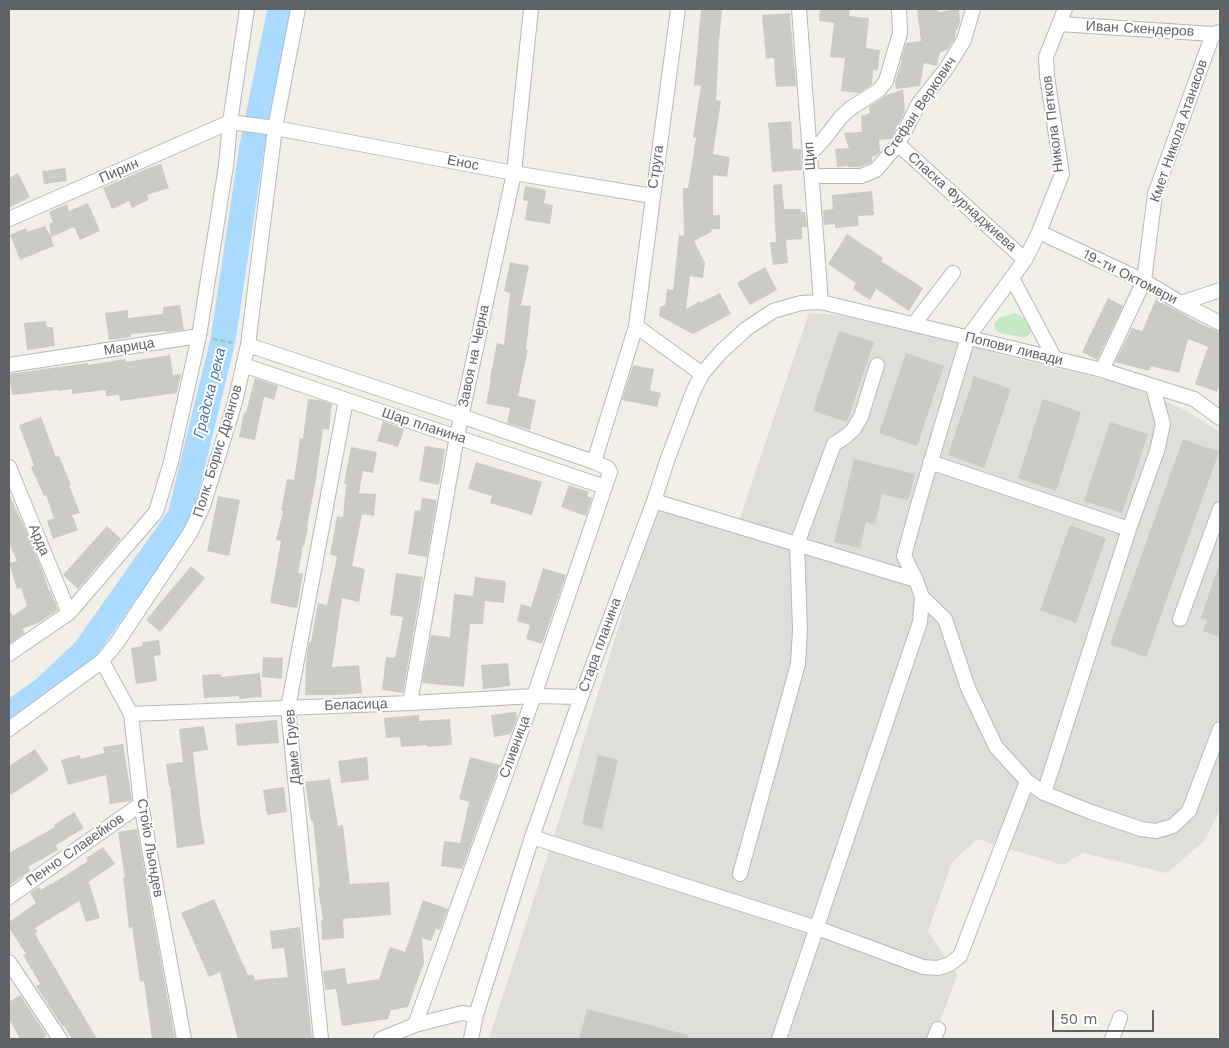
<!DOCTYPE html>
<meta charset="utf-8">
<style>
body{margin:0}
#map{position:relative;width:1229px;height:1048px;overflow:hidden;background:#f1efe8;font-family:"Work Sans",sans-serif}
canvas{display:block}
.frame{position:absolute;inset:0;border:10px solid #5f6368;pointer-events:none}
.scale{position:absolute;left:1052px;top:1010px;width:102px;height:22px;box-sizing:border-box;border:2px solid #5f6368;border-top:0;padding-left:6px;font-size:15px;line-height:18px;white-space:nowrap;color:#5f6368;-webkit-text-stroke:4px #fff;paint-order:stroke}
</style>
<div id="map">
<canvas width="1229" height="1048"></canvas>
<div class="frame"></div>
<div class="scale">50 m</div>
</div>
<script>
const context = document.querySelector('canvas').getContext('2d');
context.lineJoin = 'round';
function fill(path, color) {
  context.fillStyle = color;
  context.fill(path, 'evenodd');
}
function poly(rows) {
  const path = new Path2D();
  for (const r of rows) {
    path.moveTo(r[0], r[1]);
    for (let i = 2; i < r.length; i += 2) path.lineTo(r[i], r[i + 1]);
  }
  return path;
}
function stroke(path, color, width, dash) {
  context.strokeStyle = color;
  context.lineWidth = width;
  context.lineCap = dash ? 'butt' : 'round';
  context.setLineDash(dash || []);
  context.stroke(path);
}
function write(font, color, halo, rows, align = 'center') {
  context.font = font + ' "Work Sans",sans-serif';
  context.lineWidth = 4;
  context.setLineDash([]);
  context.textBaseline = 'middle';
  context.strokeStyle = halo;
  context.fillStyle = color;
  for (const [text, x, y, turn = 0] of rows) {
    context.save();
    context.translate(x, y);
    context.rotate((+turn || 0) * Math.PI / 180);
    context.textAlign = isNaN(turn) ? turn : align;
    if (halo) context.strokeText(text, 0, 0);
    context.fillText(text, 0, 0);
    context.restore();
  }
}
fill(poly([
 [809,313,839,315,952,341,1011,357,1130,386,1185,410,1220,432,1220,810,1204,841,1167,873,1083,853,1063,865,977,839,952,862,928,931,957,975,934,1039,489,1039,559,820,657,502,738,524]
]), '#e0deda');
fill(poly([
 [1015,313,1027,320,1031,327,1030,333,1027,337,1021,337,1000,333,995,329,994,324,999,318]
]), '#c5e8c5');
stroke(poly([
 [9,714,44,689,85,650,180,516,223,340,252,146,280,9]
]), '#aadaff', 25);
fill(poly([
 [701,9,722,9,719,41,716,100,721,101,713,154,730,157,727,177,713,175,713,215,720,215,720,229,712,229,711,232,694,241,705,263,703,278,690,276,686,309,700,301,700,303,720,293,731,314,693,334,659,316,660,307,665,305,667,289,673,290,679,235,684,236,683,188,688,188,696,138,693,137,701,86,694,85],
 [820,9,850,9,849,16,869,18,866,48,880,50,878,70,873,70,872,84,859,93,841,91,845,58,830,57,834,23,819,21],
 [917,9,939,9,938,12,959,9,960,21,958,29,956,30,955,39,947,50,940,52,937,66,924,63,920,86,896,89,895,82,901,62,902,62,901,59,906,43,921,41],
 [790,13,796,86,776,87,774,58,766,59,762,15],
 [903,89,905,111,891,139,879,140,880,152,877,155,872,157,872,161,871,163,859,167,848,167,848,166,837,167,835,149,849,148,844,133,862,132,861,116,870,113,869,107,887,95],
 [791,121,793,149,801,149,802,170,772,172,768,123],
 [161,164,169,188,147,195,149,200,132,208,129,201,112,209,103,188,146,169],
 [65,168,67,181,44,184,42,171],
 [18,173,30,197,9,208,9,178],
 [782,184,784,209,801,209,801,212,805,212,807,227,802,227,802,239,786,240,788,263,773,265,770,242,776,242,773,185],
 [525,186,546,190,544,203,553,205,550,224,525,220,528,201,523,200],
 [872,191,874,215,858,216,859,226,835,228,835,224,824,225,823,210,833,209,832,195],
 [88,203,100,231,80,240,74,227,51,237,49,224,53,222,49,212,67,204,69,211],
 [45,226,51,237,54,246,20,260,10,235,26,228,27,232],
 [847,234,883,258,881,261,923,288,909,311,876,289,870,300,853,289,856,283,828,264],
 [510,262,529,266,521,305,531,306,526,350,528,350,518,396,536,400,530,430,507,423,510,408,486,404,491,378,490,378,497,343,504,345,510,293,504,291],
 [765,267,777,290,750,305,737,283],
 [1108,298,1123,306,1097,360,1082,352],
 [1156,299,1203,325,1220,332,1220,384,1217,392,1195,384,1208,347,1188,339,1179,373,1151,366,1149,371,1115,362,1132,328,1142,331],
 [180,305,184,330,166,332,166,331,131,334,131,337,109,340,105,313,128,310,128,318,163,314,163,307],
 [46,321,47,327,53,327,55,346,27,350,24,323],
 [839,331,874,342,847,422,813,411],
 [906,353,944,366,917,446,879,433],
 [170,355,173,375,181,374,177,393,120,401,119,395,106,396,106,390,72,394,72,389,58,391,58,390,12,395,9,374,88,363,88,365,125,359,126,362],
 [633,365,654,369,650,390,661,393,657,407,622,400],
 [974,376,1011,389,984,468,948,455],
 [255,378,278,386,274,400,264,397,255,440,239,437,244,412,246,413],
 [308,399,320,400,332,404,329,430,323,429,316,479,307,527,308,527,304,546,303,546,298,573,303,574,297,608,270,603,281,541,276,540,283,511,281,511,287,479,294,480,300,438,303,439],
 [1043,399,1081,412,1056,491,1018,478],
 [41,417,56,457,59,456,71,485,69,485,80,513,72,515,78,530,53,539,47,521,54,518,46,495,44,496,31,467,34,466,19,425],
 [383,421,404,429,398,447,377,441],
 [1110,422,1148,434,1122,513,1084,501],
 [1183,439,1219,452,1146,657,1110,644],
 [425,446,445,449,439,485,419,481],
 [351,447,377,452,373,473,363,471,359,493,376,494,374,516,362,514,352,566,365,569,359,602,342,598,332,667,359,665,362,693,341,695,305,695,306,661,309,642,311,642,318,603,327,605,337,556,330,555,337,516,343,517,346,484,344,483],
 [854,459,915,474,908,500,882,494,875,524,866,522,860,548,834,542],
 [476,462,542,482,532,515,490,503,492,496,468,489],
 [569,485,589,492,587,496,592,498,586,516,561,507],
 [9,494,28,535,44,575,49,591,50,590,58,610,38,623,22,629,25,633,9,644,9,610,13,616,27,606,21,588,17,589,9,563,17,561,9,543],
 [218,496,240,500,229,556,207,551],
 [422,498,437,500,427,557,408,554,415,510,420,511],
 [1070,525,1106,538,1076,623,1040,610],
 [107,526,121,539,78,589,63,575],
 [191,566,205,578,160,632,146,620],
 [1218,567,1220,567,1220,637,1203,631,1207,620,1201,618],
 [543,568,566,575,542,644,526,639,530,625,517,621,521,604,531,607],
 [396,573,423,577,403,693,382,690,386,657,395,658,403,617,390,615],
 [475,577,506,581,504,603,485,601,483,624,470,624,464,687,422,683,431,635,450,637,454,594,473,596],
 [159,640,161,655,154,656,157,681,136,684,131,648,143,646,142,642],
 [263,657,283,658,282,679,262,677],
 [508,663,510,686,483,689,481,665],
 [260,673,262,697,239,699,239,696,204,698,202,675,221,674,221,677],
 [516,712,517,718,511,734,494,737,491,715],
 [419,715,419,721,450,719,452,745,427,747,427,745,401,747,400,737,386,738,384,718],
 [277,720,279,743,237,746,235,724],
 [204,726,208,750,193,752,201,821,205,844,177,848,170,786,169,786,166,764,183,762,179,729],
 [123,744,132,800,130,801,110,804,106,775,68,785,61,760,80,755,81,759,104,753,103,747],
 [35,749,49,770,9,796,9,766],
 [598,755,618,760,602,829,582,824],
 [367,757,369,780,341,783,338,761],
 [470,757,500,765,462,869,441,866,444,841,460,843,469,802,459,799],
 [330,779,338,826,343,825,350,884,389,882,391,915,343,919,344,938,322,940,321,920,323,920,318,888,320,887,313,821,311,821,305,782],
 [284,787,287,812,267,815,263,790],
 [74,812,84,828,56,845,58,850,28,867,30,871,9,886,9,853,55,827,54,825],
 [137,829,175,1039,152,1039,144,981,140,982,132,927,129,928,123,877,125,879,118,832],
 [103,847,115,864,88,882,90,885,100,918,86,922,79,901,35,928,38,932,35,934,97,1039,72,1039,64,1026,63,1027,36,986,40,984,23,955,26,954,9,928,9,922,36,903,30,893,39,887,41,890,52,883,52,884,88,861,86,858],
 [214,899,248,975,253,974,255,980,288,977,284,948,272,949,270,931,300,927,312,1039,238,1039,220,972,209,977,181,913],
 [423,900,448,909,440,930,436,929,431,941,422,938,424,963,408,1007,391,1010,388,1019,342,1026,336,989,325,990,323,971,345,968,347,984,379,979,390,947,405,952],
 [20,995,47,1036,41,1039,20,1039,9,1019,9,1002],
 [587,1009,688,1035,687,1039,579,1039]
]), '#cccac5');
const minor = poly([
 [799,9,821,302],
 [1059,24,1213,34,1220,32],
 [898,144,1025,260],
 [810,154,824,139,841,117,851,108,879,90,886,81,900,33,899,9],
 [812,176,861,176,876,170,898,144,919,103,946,69,964,40,973,9],
 [9,219,230,122,275,128,514,173,652,196],
 [1039,232,1144,281,1181,303,1220,323],
 [1012,278,1055,359],
 [1181,303,1220,290],
 [914,324,953,273],
 [636,326,702,374],
 [248,345,461,416,594,462,608,468,610,472,534,696,415,1025],
 [9,365,199,336],
 [243,365,605,487],
 [1102,370,1144,281,1155,194,1213,34],
 [594,462,636,326,678,9],
 [930,462,1129,529],
 [9,467,69,613],
 [654,501,916,580],
 [922,597,945,619,968,688,996,747,1027,781,1044,793,1091,812,1141,829,1156,831,1173,826,1189,811,1220,729],
 [1180,619,1220,509],
 [9,654,69,613,156,512,171,462,199,336,226,166,230,122,247,9],
 [102,661,131,714,141,804,184,1039],
 [410,703,457,436,514,173,531,9],
 [131,714,410,703,534,696,581,697],
 [9,729,102,661,116,644,190,533,203,506,235,402,248,345,275,128,298,9],
 [1044,793,1129,529,1157,451,1163,424,1153,387],
 [532,837,817,928,923,967,938,968,950,964,960,956,1027,781],
 [740,874,798,664,800,630,797,544,834,444,845,437,853,430,861,417,877,365],
 [9,897,141,804],
 [9,962,60,1039],
 [321,1039,288,708,346,400],
 [381,1039,415,1025,462,1013,476,1015],
 [471,1039,476,1015,532,837,581,697,654,501,668,458,693,392,702,374,721,352,746,329,773,311,801,303,821,302,1102,370,1194,399,1220,418],
 [779,1039,920,622,922,597,916,580,904,556,918,505,968,337,1025,260,1039,232,1062,174,1047,76,1046,57,1065,9],
 [934,1039,938,1029],
 [1112,1039,1120,1018]
]);
stroke(minor, '#b5b8bc', 16);
stroke(poly([
 [213,339,234,343]
]), '#9cc7a9', 2.5, [5, 2.5]);
stroke(minor, '#fff', 14);
write('14px', '#5f6368', '#fff', [
 ["Иван Скендеров",1140,29,3],
 ["Стефан Веркович",920,107,-56],
 ["Никола Петков",1053,124,-97],
 ["Кмет Никола Атанасов",1179,131,-71],
 ["Щип",810,156,-94],
 ["Енос",463,163,11],
 ["Струга",656,167,-82],
 ["Пирин",119,171,-24],
 ["Спаска Фурнаджиева",962,202,42],
 ["19-ти Октомври",1130,277,27],
 ["Марица",129,347,-9],
 ["Попови ливади",1014,349,14],
 ["Завоя на Черна",474,356,-78],
 ["Шар планина",424,426,18],
 ["Полк. Борис Дрангов",218,451,-73],
 ["Арда",39,540,67],
 ["Стара планина",600,645,-70],
 ["Беласица",356,705,-2],
 ["Даме Груев",293,747,-95],
 ["Сливница",515,747,-70],
 ["Стойо Льондев",150,848,80],
 ["Пенчо Славейков",75,850,-35]
]);
write('italic 15px', '#4174aa', '#fff', [
 ["Градска река",210,393,-76]
]);
</script>
